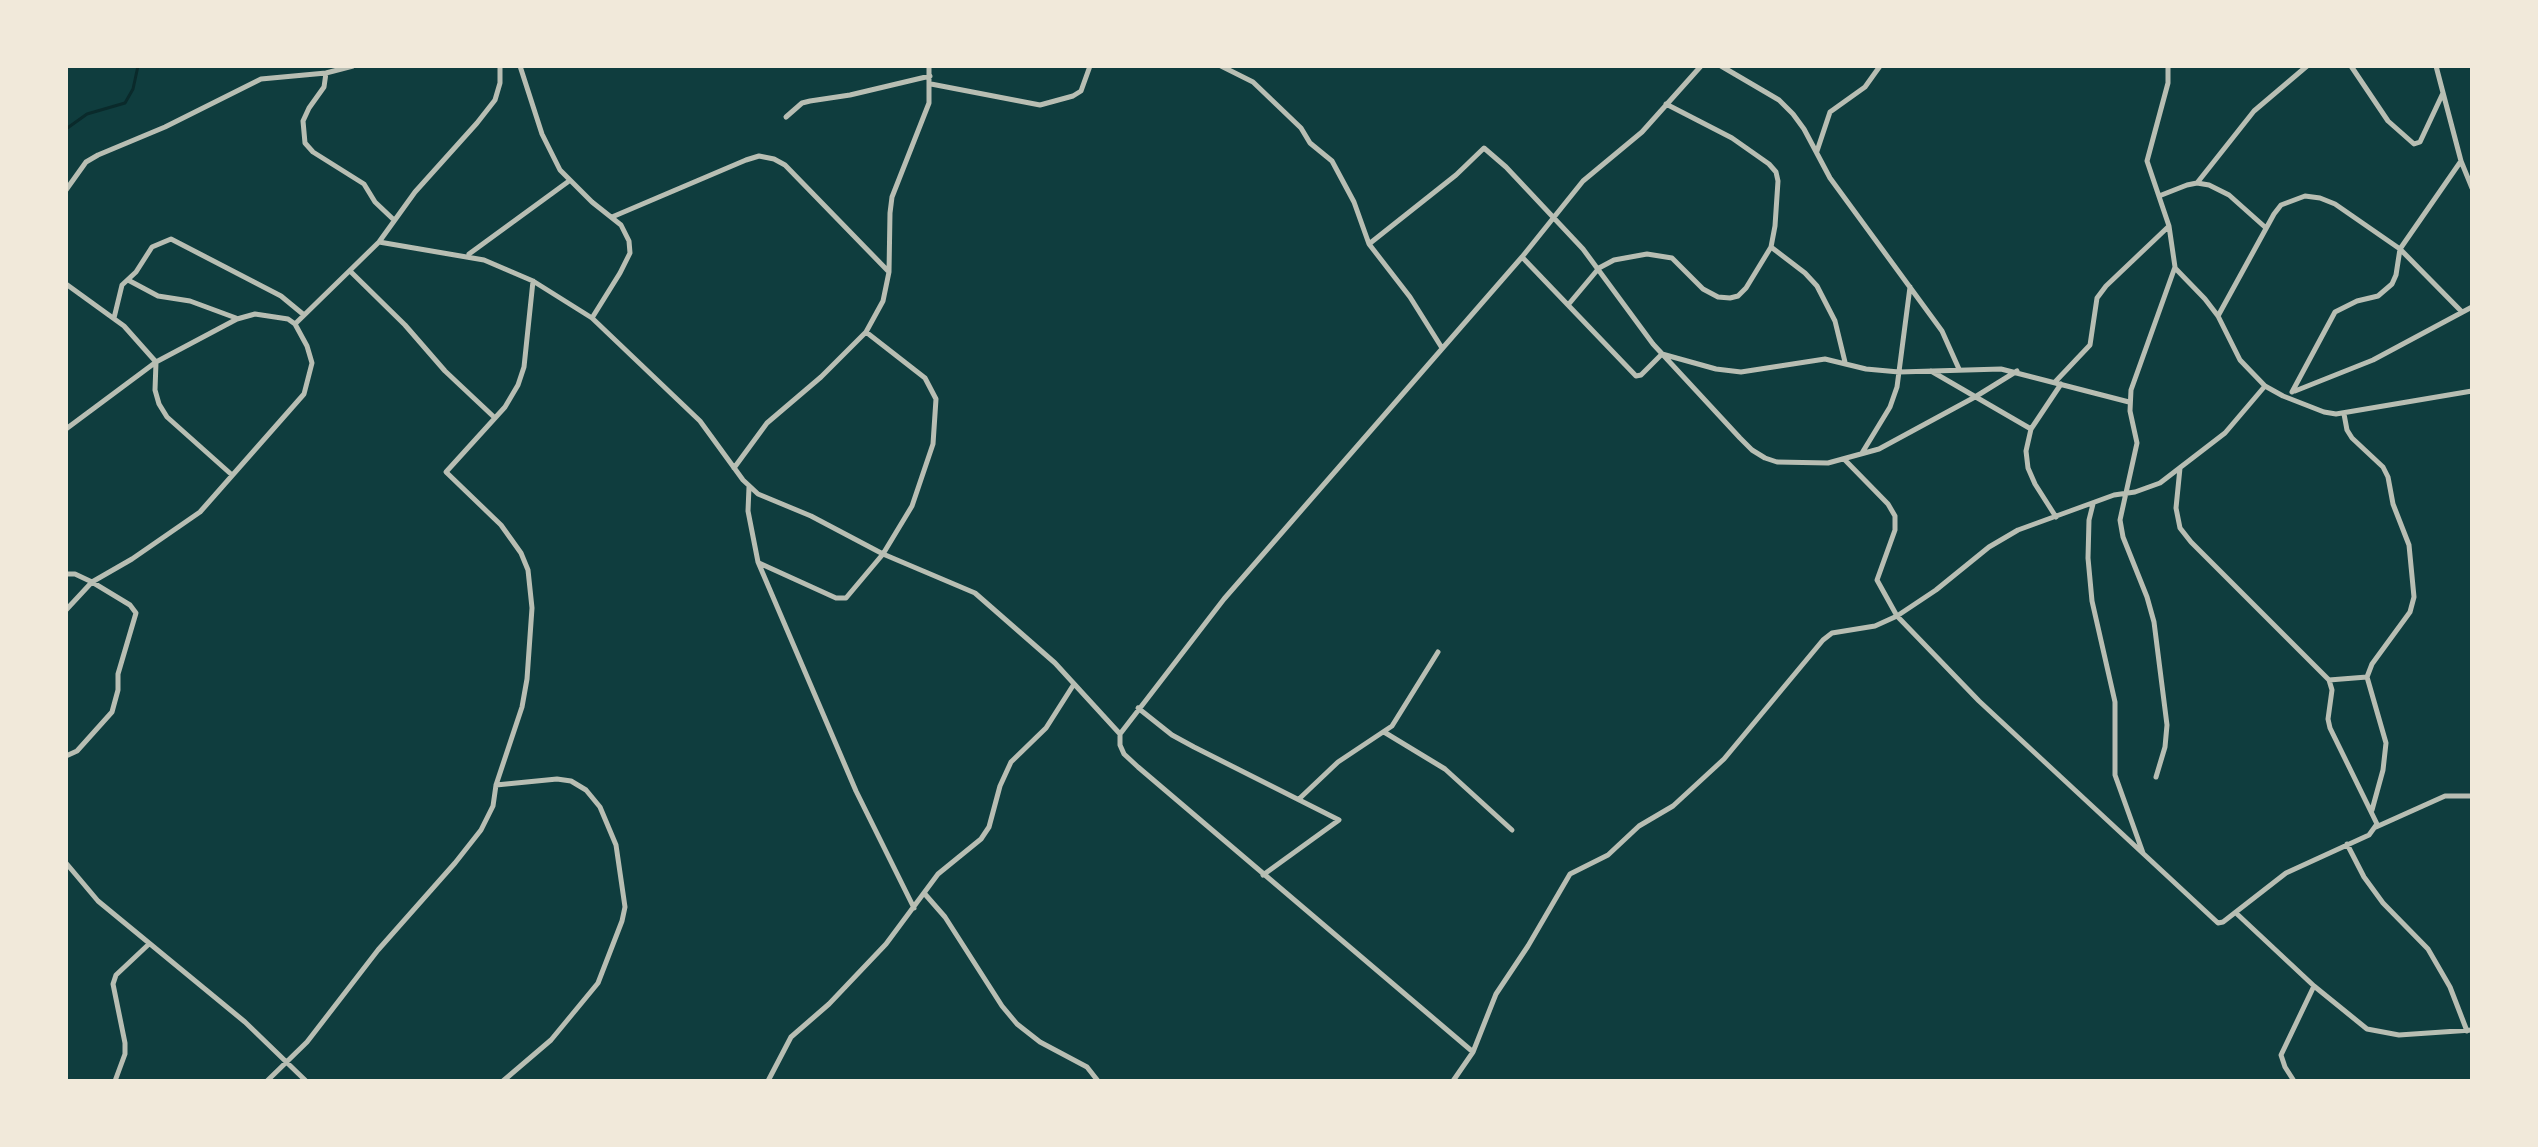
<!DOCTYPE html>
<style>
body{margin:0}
#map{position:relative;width:2538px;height:1147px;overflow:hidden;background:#0f3d3e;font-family:Arial,sans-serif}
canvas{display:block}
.frame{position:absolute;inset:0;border:68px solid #f1e9da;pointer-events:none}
</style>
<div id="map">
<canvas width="2538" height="1147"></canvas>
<div class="frame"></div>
</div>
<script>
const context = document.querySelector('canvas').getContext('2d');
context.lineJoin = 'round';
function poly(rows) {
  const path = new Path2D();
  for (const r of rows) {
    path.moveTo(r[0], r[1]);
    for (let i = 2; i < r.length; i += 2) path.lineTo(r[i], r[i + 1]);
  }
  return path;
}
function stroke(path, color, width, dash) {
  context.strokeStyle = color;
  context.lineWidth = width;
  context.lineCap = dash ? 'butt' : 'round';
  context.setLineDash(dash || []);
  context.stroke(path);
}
stroke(poly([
 [66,129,87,114,125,103,133,89,138,66]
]), '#0a2a2b', 3);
stroke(poly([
 [520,66,542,134,560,170,592,202,621,225,629,241,630,253,620,273,592,318],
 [1221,66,1253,82,1301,128,1310,143,1332,161,1354,202,1369,244,1410,297,1442,348],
 [1721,66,1779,100,1793,114,1804,129,1830,178,1942,331,1959,369],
 [2351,66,2388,121,2414,144,2420,142,2443,93],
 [2436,66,2461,161,2472,188],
 [326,73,324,87,309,108,303,121,305,143,313,152,364,184,375,202,394,220],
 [931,84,1040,105,1073,96,1081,91,1090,66],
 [786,117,802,103,810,101,850,95,930,76],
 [1817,151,1830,112,1865,87,1880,66],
 [2197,183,2254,111,2307,66],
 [66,190,86,162,98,155,165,127,261,79,326,73,353,66],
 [2159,196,2187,185,2197,183,2209,185,2229,195,2266,228],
 [612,217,746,160,759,156,774,159,785,165,888,271],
 [379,242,484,260,533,281,592,318,700,421,743,480,758,494,811,516,883,554,975,593,1055,663,1120,734],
 [1369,244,1456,175,1484,148,1506,167,1583,249,1653,344,1740,438,1752,450,1765,458,1777,462,1828,463,1879,449,1975,397,2017,371],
 [1771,247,1805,273,1817,286,1835,321,1845,362],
 [469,254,569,181],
 [1522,257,1636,376,1641,375,1662,354,1716,369,1741,372,1825,359,1866,369,1899,372,2001,369,2129,402],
 [2175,268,2205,299,2218,316,2240,360,2265,386],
 [350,271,405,325,445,371,495,418],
 [128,280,158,296,190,301,236,318],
 [66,284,124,326,156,362,155,390,159,404,167,417,232,475],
 [1568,305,1599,268,1614,260,1647,254,1672,258,1703,289,1718,297,1730,298,1738,296,1746,288,1771,247,1775,226,1778,181,1776,172,1769,164,1732,138,1666,104],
 [2218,316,2274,214,2281,205,2305,196,2320,198,2335,204,2400,249,2462,312],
 [114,318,122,285,136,272,152,247,171,239,281,296,304,315],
 [295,324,379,242,415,192,477,123,495,100,500,83,500,66],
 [1931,371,2031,429],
 [2055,382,2090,345,2097,298,2106,286,2168,227],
 [2295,391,2373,360,2472,307],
 [2292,392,2335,312,2357,301,2378,296,2392,284,2396,275,2400,249,2461,161],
 [2344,414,2347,430,2352,438,2383,467,2388,477,2393,504,2409,545,2414,597,2410,612,2372,664,2367,677,2386,743,2383,770,2372,810],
 [66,429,156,362,237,319,255,314,288,319,295,324,307,346,312,363,304,394,200,512,132,559,92,582,66,610],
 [1862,453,1890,407,1897,387,1910,287],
 [1844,459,1888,504,1895,516,1895,530,1877,580,1897,616,1979,701,2218,923,2223,922,2286,873,2369,835,2377,824,2330,728,2328,719,2332,690,2329,680,2191,542,2180,528,2176,508,2180,468],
 [734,468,767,423,821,377,866,332,883,301,889,272,890,213,892,197,929,103,929,66],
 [749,487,748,511,758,562,856,791,914,908],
 [2093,504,2089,520,2088,558,2092,601,2115,702,2115,775,2143,853],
 [2056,517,2035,484,2028,468,2026,451,2031,429,2061,384],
 [759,563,836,598,846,598,883,554,912,506,933,444,936,399,925,378,866,332],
 [66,574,75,574,92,582,130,605,136,613,118,674,118,690,112,712,77,751,66,756],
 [2329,680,2367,677],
 [1138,708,1172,735,1194,747,1339,820,1263,875],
 [1384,732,1445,769,1512,830],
 [2156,777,2165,747,2167,725,2154,622,2147,597,2123,537,2120,520,2137,443,2130,411,2131,390,2175,267,2169,226,2147,161,2168,83,2168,66],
 [496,785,557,779,571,781,586,790,600,807,616,845,625,907,622,921,598,983,551,1040,503,1081],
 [1299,799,1338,762,1392,726,1438,652],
 [2376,827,2445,796,2472,796],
 [2347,844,2364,877,2383,903,2428,949,2450,987,2467,1031],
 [66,863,98,901,245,1022,306,1081],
 [924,893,945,917,1002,1006,1017,1024,1040,1042,1087,1067,1098,1081],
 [2236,913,2314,986,2281,1055,2285,1067,2294,1081],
 [2314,986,2367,1029,2399,1035,2472,1030],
 [1473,1052,1496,994,1528,946,1570,874,1608,855,1639,826,1673,806,1724,759,1823,640,1832,633,1875,626,1897,616,1936,590,1989,547,2018,530,2114,495,2135,492,2160,483,2225,433,2265,386,2283,396,2324,412,2336,414,2472,391],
 [115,1081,125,1054,125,1043,113,984,116,975,149,944],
 [267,1081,307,1042,378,950,455,863,481,830,493,806,496,785,522,707,527,679,532,608,528,570,521,553,501,525,446,472,505,407,518,385,524,367,533,281],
 [768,1081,791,1037,829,1004,886,944,938,874,981,839,989,827,1000,786,1011,762,1046,728,1074,684],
 [1453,1081,1473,1052,1138,767,1124,754,1120,745,1120,734,1224,599,1522,257,1583,181,1642,132,1701,66]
]), '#b8beb3', 5);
</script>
